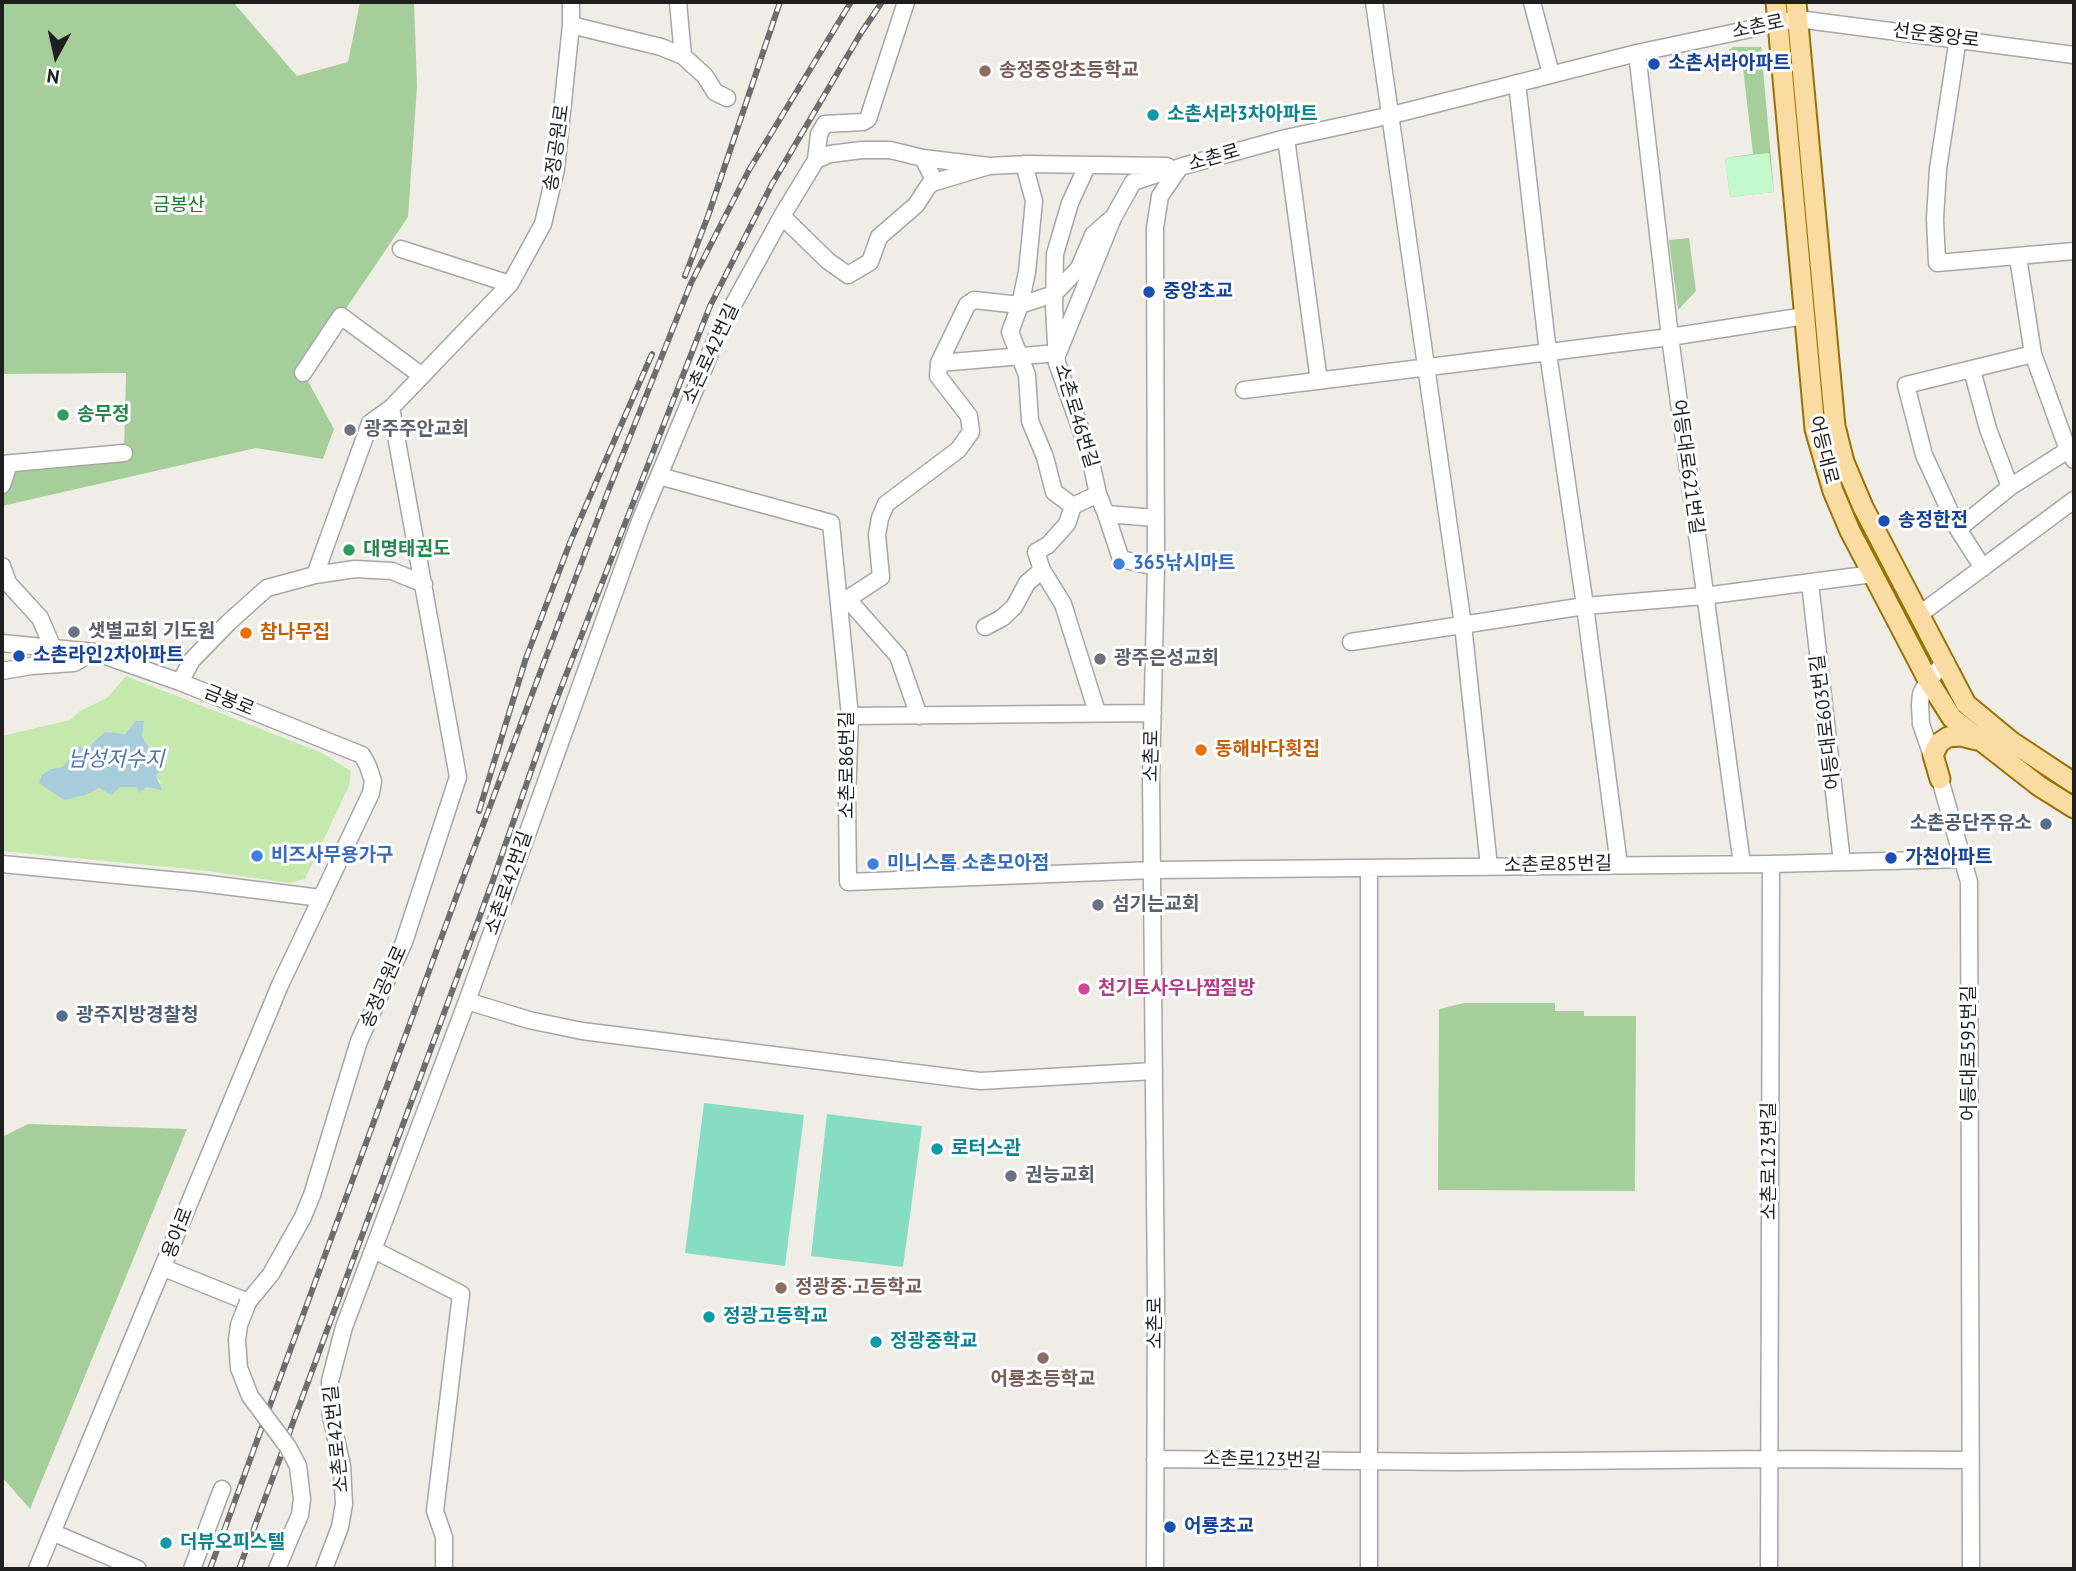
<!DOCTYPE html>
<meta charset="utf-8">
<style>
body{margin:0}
#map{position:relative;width:2076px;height:1571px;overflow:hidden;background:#f0ede6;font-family:"PT Sans",sans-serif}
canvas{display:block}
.frame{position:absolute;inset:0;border:4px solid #1f1f1f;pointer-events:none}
.north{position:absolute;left:21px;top:21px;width:70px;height:70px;-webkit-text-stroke:5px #fff;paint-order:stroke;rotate:188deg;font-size:19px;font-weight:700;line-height:28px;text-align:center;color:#1f1f1f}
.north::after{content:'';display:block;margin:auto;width:24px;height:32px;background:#1f1f1f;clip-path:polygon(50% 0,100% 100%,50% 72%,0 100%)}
</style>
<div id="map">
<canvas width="2076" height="1571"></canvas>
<div class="frame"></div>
<div class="north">N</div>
</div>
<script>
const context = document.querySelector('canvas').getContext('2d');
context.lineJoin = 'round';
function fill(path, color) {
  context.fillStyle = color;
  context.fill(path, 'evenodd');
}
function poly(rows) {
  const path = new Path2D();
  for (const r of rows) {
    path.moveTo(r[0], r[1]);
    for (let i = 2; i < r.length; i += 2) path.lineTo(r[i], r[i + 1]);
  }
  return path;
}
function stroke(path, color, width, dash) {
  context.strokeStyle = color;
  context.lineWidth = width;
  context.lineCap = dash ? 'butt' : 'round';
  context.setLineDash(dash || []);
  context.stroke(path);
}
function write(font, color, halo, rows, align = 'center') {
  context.font = font + ' "PT Sans","Noto Sans KR",sans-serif';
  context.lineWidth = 6;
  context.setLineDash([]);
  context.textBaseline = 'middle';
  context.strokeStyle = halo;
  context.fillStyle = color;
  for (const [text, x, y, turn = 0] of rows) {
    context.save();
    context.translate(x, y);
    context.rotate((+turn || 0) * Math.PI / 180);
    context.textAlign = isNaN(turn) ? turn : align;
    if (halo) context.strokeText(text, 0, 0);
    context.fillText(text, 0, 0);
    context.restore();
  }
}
fill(poly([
 [126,676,322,753,351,771,349,786,305,879,289,883,208,871,2,851,2,736,70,720,80,711,107,698],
 [136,721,144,721,142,737,158,759,164,760,156,776,161,783,146,787,119,787,111,795,99,788,85,795,52,790,39,783,51,769,62,767,105,733,125,734]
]), '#c5e8ad');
fill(poly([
 [2,2,233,2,297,76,348,62,360,2,414,2,417,86,408,217,303,372,334,429,323,459,256,448,2,506,2,485,9,464,124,453,126,373,2,374],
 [1733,47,1761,47,1774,192,1730,197,1725,158,1753,154,1743,68,1732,69,1729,50],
 [1689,238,1696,291,1678,310,1669,240],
 [1464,1003,1555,1003,1555,1011,1584,1011,1584,1016,1636,1016,1635,1191,1438,1190,1439,1009],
 [28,1124,187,1129,30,1509,2,1477,2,1137]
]), '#a6ce9b');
fill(poly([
 [1769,153,1774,192,1730,197,1725,158]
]), '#c4f8cd');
fill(poly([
 [704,1103,804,1115,785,1266,685,1253],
 [827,1114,922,1126,903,1267,811,1256]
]), '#86ddc2');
fill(poly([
 [136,721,144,721,142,737,158,759,165,760,156,776,162,790,146,787,139,793,136,787,120,787,111,795,99,788,85,795,64,800,39,783,42,775,51,769,62,767,68,761,72,746,87,748,105,732,125,734]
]), '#a7ccdc');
const minor = poly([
 [678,2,683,56],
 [1374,2,1463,625,1489,866],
 [1532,2,1551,74],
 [571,25,661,47,683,56,705,76,715,92,727,98],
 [1958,38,1938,169,1935,219,1937,263,2074,251],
 [1637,53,1670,337,1742,864],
 [1517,83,1548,353,1585,606,1619,865],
 [1286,138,1319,381],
 [923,158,989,166,1028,164,1167,166],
 [816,160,819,134,825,124,863,122,868,119,906,2],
 [1024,164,1034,201,1027,272,1020,305,1010,332,1027,375,1030,421,1045,457,1054,492,1073,506,1067,524,1048,545,1036,552,1042,570,1063,604,1097,712],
 [1087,166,1070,203,1055,254,1054,306,1057,363,1089,453,1098,494],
 [935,182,929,185,916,205,879,237,870,262,848,275,828,261,782,216,816,160,830,154,862,150,890,150,923,158,935,182,989,166],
 [401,249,510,284],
 [2018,257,2033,354,2068,450,2074,460],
 [939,363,1058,353,1113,218,1133,182,1183,166,1286,138,1392,115,1637,53,1798,19,2074,55],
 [1972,370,1988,429,2010,487],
 [303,373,341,316,422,376],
 [1244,390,1670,337,1805,316],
 [2,464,124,453],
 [659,476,831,523,850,716,847,799,848,882,1153,870,1771,864,1964,859],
 [2,485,9,464],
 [1073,506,1098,494,1106,514,1156,518],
 [1106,514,1121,559,1156,567],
 [1958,529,2010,487,2068,450],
 [2,566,8,583,40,618,53,648],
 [1983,568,1958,529,1924,455,1906,385,2033,354],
 [315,575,370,423,391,408],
 [1810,583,1842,862],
 [1920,614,2074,500],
 [985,627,1002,618,1014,607,1027,583,1042,570],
 [1351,642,1585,606,1704,596,1873,574],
 [2,643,94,652,180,682,362,755,368,766,373,781,371,793,280,985,37,1569],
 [1946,662,1928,680,1921,694,1920,705,1921,724,1940,779,1969,882,1971,1569],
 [2,671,31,666,74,663,94,652],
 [180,682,192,660,229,622,267,588,315,575,355,569,392,571,424,584],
 [850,716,1153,713],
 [919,716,898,656,852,604,852,596,881,577,877,535,880,518,886,504,958,450,971,432,969,416,938,376,939,363,967,305,974,300,1020,305,1054,294,1079,268,1093,235,1111,219],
 [2,864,201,883,321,898],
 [467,1001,529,1020,582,1031,980,1081,1154,1071],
 [374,1250,461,1294,435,1511,444,1537,444,1569],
 [164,1268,248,1302,271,1274,303,1217,312,1195,359,1041,404,942,458,777,391,408,510,284,543,224,556,169,571,25,571,2],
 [1155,1459,1457,1462,1768,1459,1970,1460],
 [54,1533,138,1569],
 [192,1569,222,1489],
 [277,1569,292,1533],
 [324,1569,340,1527,344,1504,342,1466,331,1416,330,1381,344,1327,467,1001,640,521,721,327,782,216],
 [1155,1569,1156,1298,1151,778,1156,567,1155,228,1160,196,1180,167],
 [1369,1569,1369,868],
 [1769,1569,1771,864]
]);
const major = poly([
 [1776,2,1815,429,1833,491,1850,531,1891,609,1928,680,1952,718,2039,786,2074,808],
 [1796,2,1835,426,1844,462,1863,507,1966,704,2012,742,2074,783],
 [1940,779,1933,755,1939,743,1948,737,1961,736,1977,740]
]);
stroke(minor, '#a6a6a6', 19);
stroke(major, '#977203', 23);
stroke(minor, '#fff', 16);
stroke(major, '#fadba1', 19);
const rail = poly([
 [685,276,708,216,780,2],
 [479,811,526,658,571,540,652,354],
 [210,1569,465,873,609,489,691,283,749,170,851,2],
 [239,1569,492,883,552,711,710,306,772,184,861,33,882,2]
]);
stroke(rail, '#6d6d6d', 6);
stroke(rail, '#fff', 3.5, [10]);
const minorBridge = poly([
 [248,1302,239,1325,237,1340,239,1368,250,1396,288,1447,298,1466,302,1499,300,1515,292,1533]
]);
stroke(minorBridge, '#a6a6a6', 19, []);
stroke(minorBridge, '#fff', 16);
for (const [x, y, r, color] of [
 [1654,64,7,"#1a4fb4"],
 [985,71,7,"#8d6e63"],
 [1153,115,7,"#0f9aa8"],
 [1149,292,7,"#1a4fb4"],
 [63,415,7,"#2e9e5b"],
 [350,430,7,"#6b7280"],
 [1884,521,7,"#1a4fb4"],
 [349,550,7,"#2e9e5b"],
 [1119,564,7,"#3f7fe0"],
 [74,632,7,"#6b7280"],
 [246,633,7,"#e8710a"],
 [19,656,7,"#1a4fb4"],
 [1100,659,7,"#6b7280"],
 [1201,750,7,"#e8710a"],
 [2046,824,7,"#5c6f8a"],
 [257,856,7,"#3f7fe0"],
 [1891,858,7,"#1a4fb4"],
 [873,864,7,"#3f7fe0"],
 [1098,905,7,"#6b7280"],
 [1084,989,7,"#d1479c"],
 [62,1016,7,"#5c6f8a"],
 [937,1149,7,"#0f9aa8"],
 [1011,1176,7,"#6b7280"],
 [781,1288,7,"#8d6e63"],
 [709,1317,7,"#0f9aa8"],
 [876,1342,7,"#0f9aa8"],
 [1043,1358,7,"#8d6e63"],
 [1170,1527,7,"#1a4fb4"],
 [166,1543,7,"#0f9aa8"]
]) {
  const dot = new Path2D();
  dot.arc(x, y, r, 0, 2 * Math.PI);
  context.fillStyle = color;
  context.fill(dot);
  stroke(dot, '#fff', 2.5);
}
write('19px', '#1f1f1f', '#fff', [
 ["소촌로",1758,27,-12],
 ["선운중앙로",1936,36,7],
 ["송정공원로",557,148,-82],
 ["소촌로",1214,158,-16],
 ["소촌로42번길",711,354,-65],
 ["소촌로46번길",1076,416,73],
 ["어등대로",1823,450,76],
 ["어등대로621번길",1687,467,82],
 ["금봉로",229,701,22],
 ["어등대로603번길",1826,722,-97],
 ["소촌로",1152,756,-89],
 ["소촌로86번길",848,765,-90],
 ["소촌로85번길",1558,865,-1],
 ["소촌로42번길",509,883,-71],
 ["송정공원로",384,987,-66],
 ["어등대로595번길",1970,1053,-90],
 ["소촌로123번길",1770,1161,-90],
 ["용아로",178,1233,-69],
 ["소촌로",1156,1323,-90],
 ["소촌로42번길",337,1439,-96],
 ["소촌로123번길",1262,1460,1]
]);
write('bold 19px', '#164399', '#fff', [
 ["소촌서라아파트",1668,64],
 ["중앙초교",1163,292],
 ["송정한전",1898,521],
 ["소촌라인2차아파트",33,656],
 ["가천아파트",1905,858],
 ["어룡초교",1184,1527]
], 'left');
write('bold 19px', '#785e54', '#fff', [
 ["송정중앙초등학교",999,71],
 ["정광중·고등학교",795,1288],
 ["어룡초등학교",1043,1380,"center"]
], 'left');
write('bold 19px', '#0d838f', '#fff', [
 ["소촌서라3차아파트",1167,115],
 ["로터스관",951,1149],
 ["정광고등학교",723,1317],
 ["정광중학교",890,1342],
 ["더뷰오피스텔",180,1543]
], 'left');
write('19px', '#0e7c20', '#fff', [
 ["금봉산",179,206]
]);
write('bold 19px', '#27864d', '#fff', [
 ["송무정",77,415],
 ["대명태권도",363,550]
], 'left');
write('bold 19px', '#5b616d', '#fff', [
 ["광주주안교회",364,430],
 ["샛별교회 기도원",88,632],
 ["광주은성교회",1114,659],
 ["섬기는교회",1112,905],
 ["권능교회",1025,1176]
], 'left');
write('bold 19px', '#366cbe', '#fff', [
 ["365낚시마트",1133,564],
 ["비즈사무용가구",271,856],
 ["미니스톱 소촌모아점",887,864]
], 'left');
write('bold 19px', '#c56008', '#fff', [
 ["참나무집",260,633],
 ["동해바다횟집",1215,750]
], 'left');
write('bold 19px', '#4e5e75', '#fff', [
 ["소촌공단주유소",2032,824],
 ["광주지방경찰청",76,1016,"left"]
], 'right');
write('bold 19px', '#b23c85', '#fff', [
 ["천기토사우나찜질방",1098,989]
], 'left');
write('italic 21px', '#4d75ad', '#fff', [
 ["남성저수지",116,760]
]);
</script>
